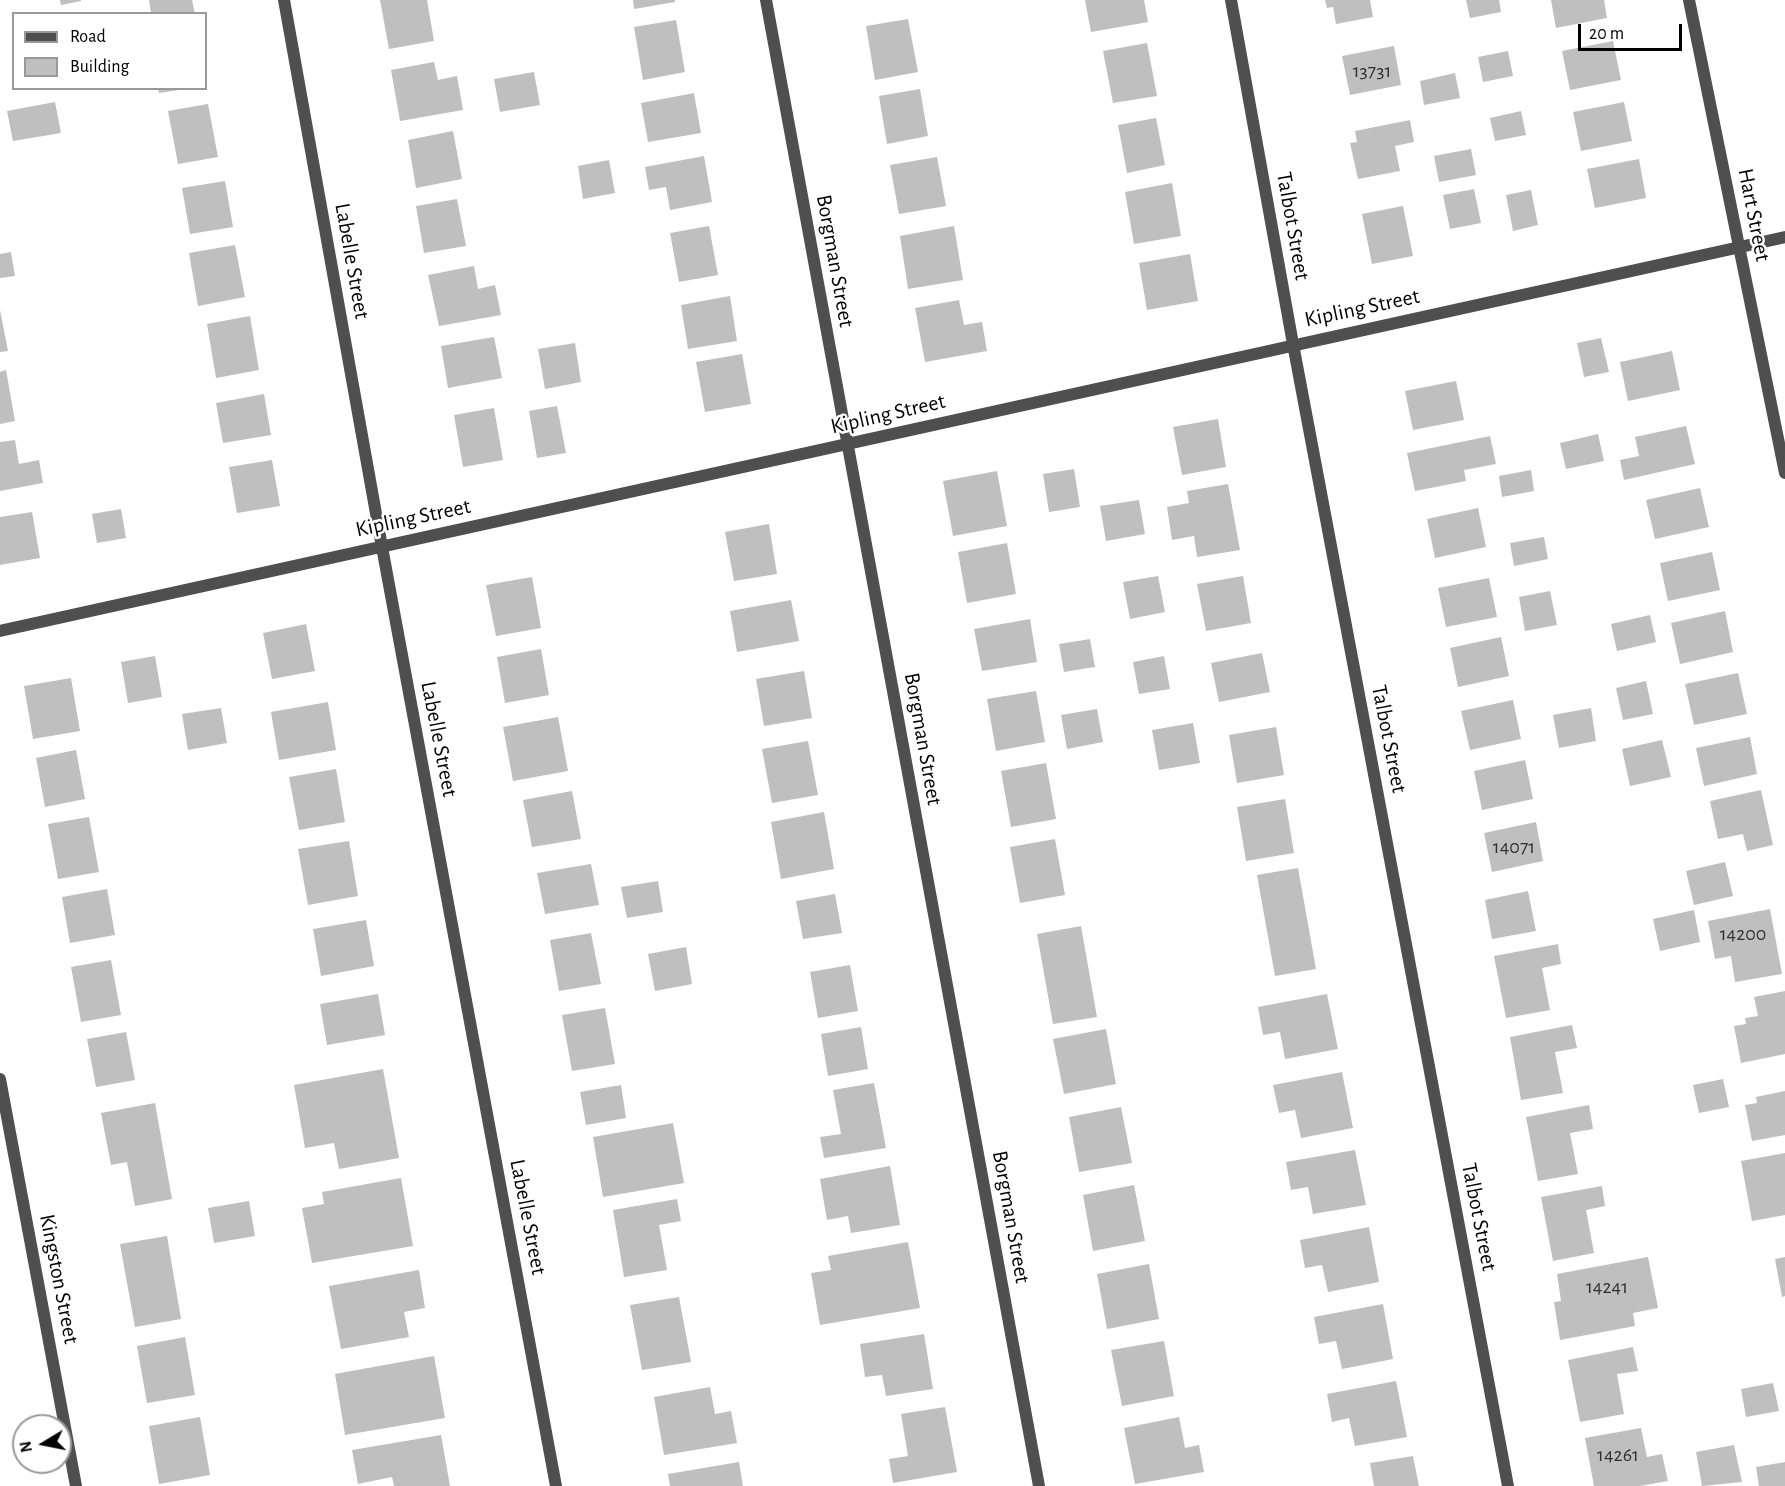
<!DOCTYPE html>
<style>
body{margin:0}
#map{position:relative;width:1785px;height:1486px;overflow:hidden;background:#fff;font-family:"Alegreya Sans",sans-serif}
canvas{display:block}
.legend{position:absolute;left:12px;top:12px;width:195px;height:78px;box-sizing:border-box;background:#fff;border:2px solid #999;margin:0;padding:8px 10px;list-style:none;font-size:18px;color:#000}
.legend li{display:flex;align-items:center;gap:12px;height:30px}
.legend b{width:30px;border:2px solid #999}
.north{position:absolute;left:12px;top:1414px;width:60px;height:60px;box-sizing:border-box;background:#fff;border:2px solid #999;border-radius:50%;rotate:260deg;font-size:16px;font-weight:700;line-height:24px;text-align:center;color:#000}
.north::after{content:'';display:block;margin:auto;width:21px;height:27px;background:#000;clip-path:polygon(50% 0,100% 100%,50% 72%,0 100%)}
.scale{position:absolute;left:1578px;top:24px;width:104px;height:27px;box-sizing:border-box;border:3px solid #000;border-top:0;padding-left:8px;font-size:18px;line-height:21px;white-space:nowrap;color:#000;-webkit-text-stroke:4px #fff;paint-order:stroke}
</style>
<div id="map">
<canvas width="1785" height="1486"></canvas>
<ul class="legend">
<li><b style="height:8px;background:#4f4f4f"></b>Road</li>
<li><b style="height:16px;background:#bfbfbf"></b>Building</li>
</ul>
<div class="north">N</div>
<div class="scale">20 m</div>
</div>
<script>
const context = document.querySelector('canvas').getContext('2d');
context.lineJoin = 'round';
function fill(path, color) {
  context.fillStyle = color;
  context.fill(path, 'evenodd');
}
function poly(rows) {
  const path = new Path2D();
  for (const r of rows) {
    path.moveTo(r[0], r[1]);
    for (let i = 2; i < r.length; i += 2) path.lineTo(r[i], r[i + 1]);
  }
  return path;
}
function stroke(path, color, width, dash) {
  context.strokeStyle = color;
  context.lineWidth = width;
  context.lineCap = dash ? 'butt' : 'round';
  context.setLineDash(dash || []);
  context.stroke(path);
}
function write(font, color, halo, rows, align = 'center') {
  context.font = font + ' "Alegreya Sans",sans-serif';
  context.lineWidth = 5;
  context.setLineDash([]);
  context.textBaseline = 'middle';
  context.strokeStyle = halo;
  context.fillStyle = color;
  for (const [text, x, y, turn = 0] of rows) {
    context.save();
    context.translate(x, y);
    context.rotate((+turn || 0) * Math.PI / 180);
    context.textAlign = isNaN(turn) ? turn : align;
    if (halo) context.strokeText(text, 0, 0);
    context.fillText(text, 0, 0);
    context.restore();
  }
}
fill(poly([
 [60,0,81,0,81,1,61,5],
 [149,0,192,0,195,14,151,14],
 [380,0,427,0,434,41,389,49],
 [633,0,675,0,675,2,634,9],
 [1085,0,1144,0,1148,22,1091,32],
 [1325,0,1370,0,1373,17,1336,24,1333,7,1327,8],
 [1466,0,1499,0,1501,12,1470,18],
 [1551,0,1604,0,1607,18,1556,28],
 [908,19,918,72,875,80,866,26],
 [676,20,685,72,643,80,634,27],
 [1613,41,1621,80,1570,90,1562,51],
 [1147,43,1157,96,1113,103,1103,51],
 [1394,46,1401,85,1350,95,1342,56],
 [1508,51,1513,76,1483,82,1478,57],
 [434,62,438,80,457,76,463,110,400,121,391,70],
 [534,72,540,105,500,112,494,79],
 [1455,73,1460,98,1424,105,1420,81],
 [158,88,179,88,179,90,159,93],
 [920,89,928,136,887,144,879,96],
 [694,93,701,133,648,142,641,103],
 [55,102,61,133,13,141,7,111],
 [1624,102,1632,141,1581,151,1573,112],
 [208,104,218,157,178,164,168,111],
 [1521,111,1526,135,1495,141,1490,118],
 [1156,118,1165,165,1127,173,1118,125],
 [1410,120,1414,142,1395,146,1400,171,1358,179,1350,143,1357,142,1355,131],
 [453,131,462,179,416,188,408,140],
 [1471,149,1476,175,1439,182,1434,156],
 [704,156,712,202,670,210,666,187,649,190,645,167],
 [937,157,946,206,899,214,890,165],
 [1639,159,1646,198,1595,208,1587,169],
 [609,160,615,193,583,199,578,166],
 [225,181,233,227,190,234,182,188],
 [1172,183,1181,236,1134,244,1125,192],
 [1474,189,1481,223,1450,229,1443,195],
 [1531,190,1538,225,1513,231,1506,195],
 [457,199,466,246,424,253,416,206],
 [1403,206,1413,256,1372,264,1362,214],
 [709,226,718,275,679,282,670,233],
 [954,226,963,280,908,289,900,236],
 [235,245,245,297,198,306,189,253],
 [11,252,15,276,0,278,0,254],
 [1190,254,1198,301,1147,310,1139,263],
 [474,266,478,289,495,285,501,315,439,326,428,275],
 [730,296,737,341,688,349,681,305],
 [959,300,964,325,982,322,987,351,925,362,915,308],
 [0,310,8,351,0,352],
 [250,316,259,370,216,378,207,324],
 [494,337,502,378,448,388,441,346],
 [1601,338,1609,372,1584,377,1577,343],
 [575,343,581,382,545,389,538,349],
 [1672,351,1680,390,1628,401,1620,362],
 [742,354,751,404,705,412,696,362],
 [6,370,15,421,0,424,0,372],
 [1456,381,1464,420,1413,430,1405,391],
 [264,394,271,435,223,443,216,403],
 [557,406,566,453,537,458,529,411],
 [494,408,503,460,463,467,454,415],
 [1218,419,1226,467,1182,475,1173,427],
 [1686,426,1695,464,1624,480,1620,460,1639,456,1635,437],
 [1598,434,1604,461,1566,469,1560,443],
 [1490,436,1496,464,1464,470,1466,481,1415,491,1407,453],
 [15,440,19,464,39,460,43,483,0,491,0,442],
 [272,460,280,506,237,513,229,467],
 [1074,469,1080,507,1049,512,1043,474],
 [1531,470,1534,491,1502,497,1499,476],
 [997,471,1007,526,953,536,943,481],
 [1228,484,1240,550,1197,557,1194,536,1172,540,1167,507,1189,503,1187,491],
 [1700,488,1709,527,1655,539,1646,500],
 [1139,500,1145,534,1106,541,1100,506],
 [1478,508,1486,547,1435,558,1427,519],
 [121,509,126,538,97,543,92,514],
 [32,512,40,558,0,565,0,517],
 [769,524,777,574,734,581,725,532],
 [1544,537,1548,559,1514,566,1510,543],
 [1007,543,1016,594,967,603,958,552],
 [1712,552,1720,590,1668,601,1660,563],
 [1158,576,1165,612,1130,619,1123,582],
 [1243,576,1251,623,1206,631,1197,584],
 [532,577,541,628,496,636,486,585],
 [1489,578,1497,617,1446,627,1438,588],
 [1550,591,1557,625,1525,631,1519,597],
 [791,600,799,641,737,652,730,611],
 [1725,611,1733,652,1680,664,1671,623],
 [1650,615,1656,642,1617,651,1611,624],
 [1030,619,1037,662,982,671,974,629],
 [306,624,315,671,272,679,263,633],
 [1501,637,1509,676,1458,687,1450,648],
 [1090,639,1095,667,1064,672,1059,644],
 [541,649,549,695,505,703,497,657],
 [1262,653,1270,692,1219,702,1211,663],
 [155,656,162,697,128,703,121,662],
 [1164,656,1170,689,1139,694,1133,662],
 [804,671,812,718,764,726,756,679],
 [1738,673,1747,714,1694,725,1685,684],
 [71,678,80,731,33,739,24,686],
 [1646,681,1653,714,1623,720,1616,688],
 [1036,691,1045,742,996,751,987,699],
 [1513,700,1521,739,1470,750,1461,711],
 [328,702,336,750,279,760,271,712],
 [221,708,227,743,188,750,182,714],
 [1591,708,1596,741,1559,748,1553,715],
 [1097,709,1103,742,1067,749,1061,715],
 [558,717,568,771,513,781,503,727],
 [1193,723,1200,763,1159,770,1152,730],
 [1276,727,1284,775,1237,783,1229,735],
 [1750,737,1757,774,1704,786,1696,748],
 [1662,740,1671,777,1630,786,1622,749],
 [808,741,818,795,772,803,762,749],
 [76,750,85,799,45,807,36,758],
 [1525,760,1533,799,1482,810,1474,771],
 [1046,763,1056,819,1011,827,1001,771],
 [336,769,345,822,299,830,289,777],
 [1761,790,1773,845,1747,851,1743,834,1718,839,1710,801],
 [572,791,581,839,532,847,523,800],
 [1285,799,1294,853,1246,861,1237,807],
 [824,812,834,869,781,879,771,822],
 [89,817,99,872,58,879,48,824],
 [1536,822,1543,861,1492,872,1484,833],
 [1055,839,1065,895,1020,903,1010,847],
 [349,841,358,896,308,905,298,849],
 [1725,862,1733,896,1694,905,1686,871],
 [591,864,599,905,545,914,537,873],
 [1298,868,1316,969,1275,976,1257,875],
 [658,881,663,912,627,918,621,887],
 [107,889,115,935,70,943,62,897],
 [1528,891,1536,931,1492,939,1485,900],
 [835,894,842,933,803,939,796,901],
 [1770,909,1782,974,1735,982,1731,956,1715,959,1708,921],
 [1694,910,1700,942,1660,951,1653,919],
 [366,920,374,966,321,976,313,929],
 [1081,926,1097,1017,1053,1024,1037,934],
 [591,933,601,984,559,991,550,940],
 [1558,944,1561,964,1542,968,1550,1010,1506,1018,1494,956],
 [686,947,692,984,655,991,648,954],
 [111,960,121,1015,81,1022,71,967],
 [850,965,858,1011,818,1018,810,972],
 [1785,991,1785,1054,1741,1063,1734,1026,1746,1024,1745,1018,1758,1016,1754,997],
 [378,994,385,1035,327,1045,320,1004],
 [1327,994,1338,1049,1285,1059,1280,1032,1263,1035,1258,1007],
 [605,1008,615,1064,572,1071,562,1015],
 [1572,1025,1577,1048,1555,1052,1563,1093,1521,1100,1510,1037],
 [861,1027,868,1069,828,1076,821,1034],
 [1106,1029,1116,1084,1064,1094,1053,1039],
 [126,1032,135,1080,96,1087,87,1039],
 [383,1069,399,1158,339,1169,334,1143,305,1148,294,1085],
 [1342,1072,1353,1128,1301,1138,1295,1110,1279,1113,1273,1085],
 [1723,1079,1729,1107,1699,1113,1693,1085],
 [874,1083,886,1148,824,1158,820,1137,841,1134,833,1090],
 [621,1085,626,1118,586,1125,580,1092],
 [1785,1091,1785,1135,1752,1141,1745,1105,1757,1103,1756,1097],
 [155,1103,172,1199,135,1206,127,1162,111,1165,101,1113],
 [1589,1105,1593,1129,1570,1133,1578,1174,1538,1181,1526,1117],
 [1121,1107,1132,1163,1079,1172,1069,1117],
 [673,1123,684,1183,603,1197,593,1137],
 [1355,1150,1366,1205,1313,1214,1308,1187,1291,1190,1286,1162],
 [1785,1153,1785,1215,1752,1221,1741,1161],
 [890,1166,900,1225,851,1233,848,1216,827,1220,820,1179],
 [401,1178,413,1246,312,1263,302,1208,324,1204,322,1192],
 [1134,1185,1145,1241,1093,1251,1083,1195],
 [1602,1186,1605,1206,1586,1210,1594,1253,1553,1261,1541,1197],
 [677,1199,681,1221,659,1225,667,1270,624,1277,613,1210],
 [249,1201,255,1236,214,1243,208,1208],
 [1369,1227,1379,1282,1328,1292,1322,1265,1305,1268,1300,1240],
 [167,1236,181,1319,135,1327,120,1244],
 [908,1242,920,1308,820,1325,811,1273,831,1270,828,1256],
 [1648,1257,1658,1308,1633,1313,1635,1326,1560,1340,1554,1302,1561,1301,1557,1274],
 [1785,1257,1785,1296,1782,1297,1775,1259],
 [1149,1264,1159,1319,1107,1329,1097,1274],
 [419,1270,425,1308,404,1312,409,1337,341,1349,329,1286],
 [679,1297,691,1362,642,1370,630,1305],
 [1383,1304,1393,1359,1342,1369,1336,1341,1319,1344,1314,1317],
 [924,1334,933,1389,886,1396,882,1375,865,1377,860,1344],
 [185,1337,195,1395,147,1403,137,1346],
 [1164,1341,1174,1396,1122,1406,1111,1350],
 [1633,1347,1638,1371,1617,1374,1624,1414,1580,1422,1568,1360],
 [434,1356,445,1418,345,1435,335,1374],
 [1396,1381,1407,1437,1355,1446,1349,1418,1332,1422,1327,1394],
 [1773,1383,1779,1411,1746,1417,1741,1389],
 [710,1387,715,1414,731,1411,737,1443,664,1455,654,1397],
 [945,1407,957,1472,893,1483,889,1459,908,1456,901,1414],
 [200,1417,210,1475,159,1484,149,1426],
 [1179,1417,1185,1448,1199,1445,1204,1472,1135,1484,1124,1428],
 [1641,1428,1647,1457,1662,1454,1668,1481,1640,1486,1594,1486,1585,1438],
 [441,1435,450,1486,394,1486,392,1477,358,1484,352,1450],
 [1734,1445,1742,1482,1702,1486,1696,1452],
 [1413,1456,1419,1486,1374,1486,1370,1463],
 [739,1462,743,1486,670,1486,668,1474],
 [1785,1462,1785,1486,1759,1486,1756,1467]
]), '#bfbfbf');
stroke(poly([
 [284,0,382,547,556,1486],
 [766,0,1039,1486],
 [1231,0,1293,344,1508,1486],
 [1689,0,1785,473],
 [0,631,1785,237],
 [0,1079,76,1486]
]), '#4f4f4f', 12);
write('20px', '#303030', null, [
 ["13731",1372,71],
 ["14071",1514,847],
 ["14200",1743,934],
 ["14241",1607,1287],
 ["14261",1618,1455]
]);
write('22px', '#000', '#fff', [
 ["Hart Street",1754,215,79],
 ["Talbot Street",1293,226,80],
 ["Labelle Street",352,261,80],
 ["Borgman Street",835,261,80],
 ["Kipling Street",1362,308,-12],
 ["Kipling Street",888,414,-13],
 ["Kipling Street",413,518,-12],
 ["Labelle Street",439,739,79],
 ["Borgman Street",923,739,80],
 ["Talbot Street",1389,739,79],
 ["Labelle Street",528,1217,79],
 ["Borgman Street",1011,1217,80],
 ["Talbot Street",1479,1217,79],
 ["Kingston Street",59,1279,79]
]);
</script>
